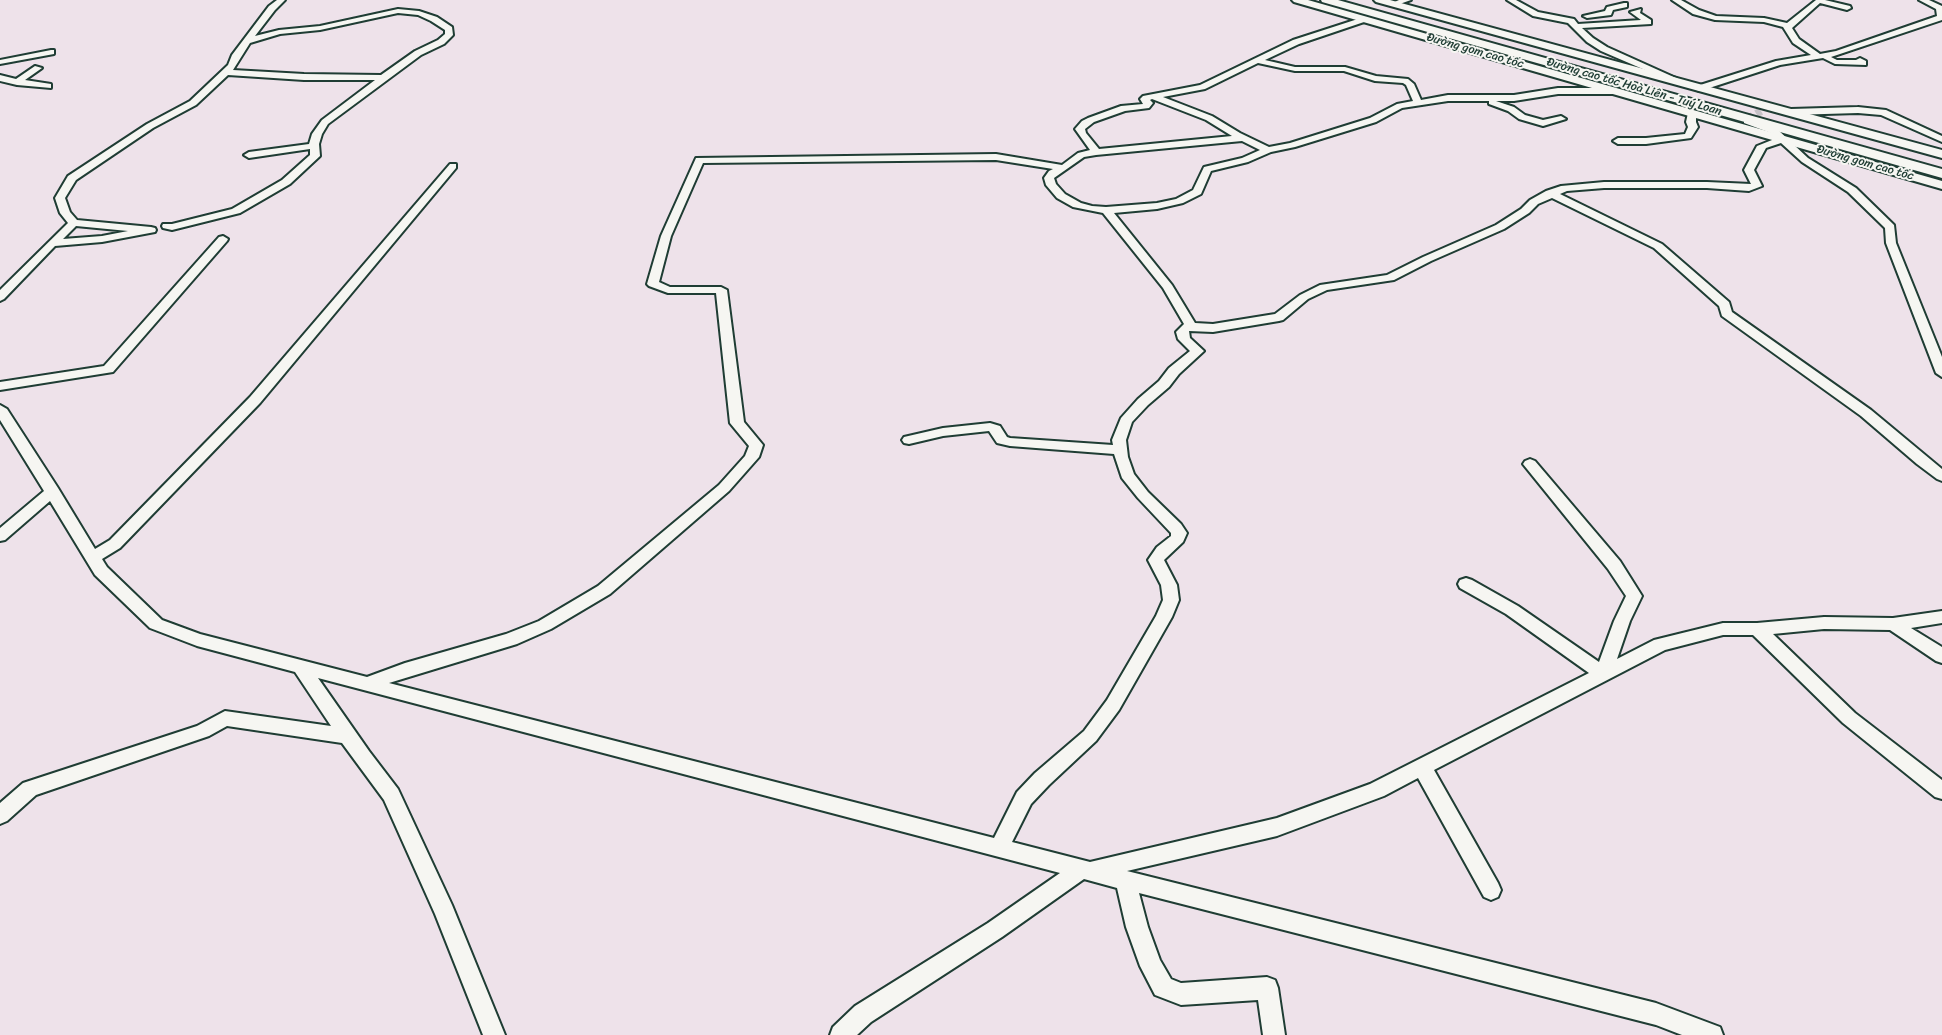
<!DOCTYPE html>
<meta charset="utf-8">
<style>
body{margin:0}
canvas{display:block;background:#eee2ea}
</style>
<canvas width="1942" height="1035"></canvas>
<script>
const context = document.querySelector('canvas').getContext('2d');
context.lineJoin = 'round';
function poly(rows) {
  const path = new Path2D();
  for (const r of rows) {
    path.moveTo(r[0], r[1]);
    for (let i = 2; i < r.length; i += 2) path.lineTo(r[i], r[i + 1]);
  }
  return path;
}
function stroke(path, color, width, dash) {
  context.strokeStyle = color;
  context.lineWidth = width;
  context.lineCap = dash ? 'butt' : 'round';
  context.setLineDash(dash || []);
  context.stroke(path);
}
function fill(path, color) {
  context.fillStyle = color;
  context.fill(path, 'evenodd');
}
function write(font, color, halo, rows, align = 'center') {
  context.font = font + ' Sriracha,sans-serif';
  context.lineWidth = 4;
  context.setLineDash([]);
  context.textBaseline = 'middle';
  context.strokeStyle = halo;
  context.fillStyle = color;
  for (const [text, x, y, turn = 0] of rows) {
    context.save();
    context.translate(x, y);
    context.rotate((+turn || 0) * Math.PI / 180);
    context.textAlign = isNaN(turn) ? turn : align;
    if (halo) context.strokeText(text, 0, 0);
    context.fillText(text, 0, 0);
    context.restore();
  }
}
stroke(poly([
 [1746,120,1761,111]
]), '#c5c1c6', 8, [8, 4]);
const minor = poly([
 [277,0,285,0,275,10,255,36,279,30,320,26,398,9,419,11,437,17,452,27,453,35,444,44,421,55,328,124,322,134,319,144,320,156,290,184,240,213,172,230,163,228,162,226,163,224,172,224,232,209,282,180,310,155,310,149,249,158,244,155,249,152,309,144,312,134,322,120,375,80,304,80,228,75,196,105,153,128,76,180,65,198,70,212,77,220,151,227,155,228,156,230,155,232,102,242,55,246,4,299,0,301,0,290,68,223,60,213,55,198,68,176,147,124,190,101,228,65,232,55,269,6,277,0],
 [398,13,418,15,431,21,445,30,445,34,438,40,415,51,381,75,304,74,233,70,250,43,280,34,320,30,398,13],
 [76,226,128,231,102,236,63,239,76,226],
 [1399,0,1411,0,1394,6,1390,4,1399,0],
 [1507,0,1516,0,1538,12,1574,19,1578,24,1641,20,1630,12,1641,9,1640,13,1651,20,1651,24,1582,28,1593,38,1607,47,1687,83,1680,85,1601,51,1587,42,1568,23,1533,16,1507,0],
 [1672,0,1681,0,1699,10,1716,16,1764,18,1787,23,1816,0,1825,0,1850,6,1851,8,1847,10,1820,3,1792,28,1799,39,1820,54,1836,51,1937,16,1936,9,1919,0,1929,0,1942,6,1942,20,1831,57,1837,60,1856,60,1860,58,1866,61,1866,65,1835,64,1823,58,1780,65,1700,91,1697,90,1697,86,1776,61,1811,55,1793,43,1783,27,1764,22,1715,20,1693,14,1672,0],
 [1624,3,1627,3,1627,7,1613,10,1611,15,1587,18,1583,16,1605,11,1607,7,1624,3],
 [1364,17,1367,17,1367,21,1299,44,1265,60,1295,67,1345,67,1376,76,1408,79,1414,84,1421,100,1448,95,1514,95,1558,88,1615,88,1619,91,1615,94,1558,94,1514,101,1496,101,1514,107,1525,115,1543,120,1561,116,1566,119,1543,126,1519,119,1508,111,1489,104,1489,101,1448,101,1402,108,1376,122,1295,147,1271,152,1248,162,1211,171,1201,194,1183,203,1157,209,1114,213,1172,285,1195,323,1213,324,1275,314,1300,295,1320,285,1387,275,1423,257,1496,225,1521,209,1530,200,1546,191,1561,186,1604,182,1707,182,1751,184,1744,170,1757,146,1777,138,1771,133,1744,123,1744,119,1747,118,1777,129,1808,158,1856,188,1894,225,1896,243,1942,357,1942,377,1936,373,1886,243,1885,228,1848,192,1802,162,1781,143,1766,148,1754,170,1762,186,1749,191,1707,188,1604,188,1567,191,1560,194,1662,244,1729,302,1732,312,1871,410,1942,469,1942,481,1937,479,1917,464,1861,416,1722,316,1719,306,1654,248,1552,198,1538,204,1529,213,1504,229,1431,261,1394,280,1327,290,1308,299,1283,320,1279,321,1213,332,1189,331,1190,338,1204,351,1179,374,1169,387,1148,405,1132,422,1126,440,1128,457,1134,474,1148,492,1181,524,1187,533,1183,542,1164,560,1177,585,1179,600,1172,617,1119,710,1096,741,1049,785,1031,804,1012,842,1090,862,1277,818,1370,784,1589,673,1506,614,1460,588,1458,584,1460,580,1466,578,1472,580,1518,606,1599,662,1614,621,1626,596,1608,569,1523,464,1525,461,1530,459,1535,461,1620,561,1642,596,1630,621,1617,659,1654,640,1723,623,1757,623,1824,617,1893,618,1942,611,1942,623,1911,628,1942,647,1942,663,1936,661,1890,630,1824,629,1773,634,1855,713,1942,780,1942,799,1935,797,1843,723,1753,635,1723,635,1665,650,1434,770,1498,883,1501,890,1498,897,1491,900,1484,897,1418,778,1384,796,1277,836,1127,871,1656,1003,1720,1027,1723,1035,1682,1035,1656,1025,1139,893,1148,927,1160,960,1171,979,1181,983,1267,977,1275,980,1278,988,1285,1035,1263,1035,1258,1000,1181,1005,1155,995,1140,966,1126,927,1117,888,1084,879,1002,937,871,1022,857,1035,830,1035,833,1027,855,1006,988,923,1060,873,318,678,369,751,398,789,452,905,505,1035,483,1035,435,914,384,800,342,743,227,726,209,736,36,795,7,821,0,824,0,803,23,783,197,726,225,711,331,726,295,672,197,646,150,628,95,575,50,501,5,540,0,541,0,528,44,491,0,420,0,405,7,409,58,488,95,549,110,540,250,397,450,164,456,164,456,168,260,403,120,548,102,559,107,567,162,620,200,634,367,677,405,663,506,634,539,621,598,586,719,485,745,456,749,446,730,423,716,293,668,293,649,286,647,284,661,236,696,158,996,154,1062,165,1078,153,1090,150,1075,129,1082,121,1088,118,1121,106,1143,104,1140,99,1143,96,1200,85,1293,40,1364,17],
 [1258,63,1295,71,1344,71,1375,81,1403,83,1406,85,1413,101,1397,104,1370,118,1290,143,1269,147,1240,133,1212,116,1163,97,1205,89,1258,63],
 [1152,99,1206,120,1232,136,1099,149,1086,133,1085,129,1094,122,1125,111,1149,108,1153,103,1150,100,1152,99],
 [1242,141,1260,150,1242,158,1204,167,1193,190,1176,199,1157,203,1106,207,1092,206,1081,203,1065,194,1056,184,1054,178,1084,157,1096,155,1242,141],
 [996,160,1053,169,1049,171,1044,178,1046,185,1057,198,1073,207,1103,213,1163,288,1184,324,1176,332,1178,339,1190,351,1169,368,1159,381,1138,399,1121,418,1112,440,1113,445,1010,438,1007,437,1000,426,990,423,943,428,904,437,902,440,904,443,909,444,943,436,989,431,997,443,1010,446,1114,454,1122,478,1138,498,1171,533,1171,536,1157,547,1148,560,1161,585,1163,600,1156,616,1107,700,1084,731,1035,773,1017,792,994,838,389,683,517,644,551,629,610,594,729,491,759,457,763,445,744,422,727,290,721,287,670,287,659,282,671,236,703,163,996,160],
 [51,50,54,50,54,54,0,64,0,60,51,50],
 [35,66,42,68,25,80,51,84,51,88,17,85,0,81,0,75,16,79,35,66],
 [1858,107,1886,110,1942,136,1942,142,1881,115,1858,113,1791,115,1787,112,1791,109,1858,107],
 [1692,110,1696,113,1696,122,1698,127,1691,138,1646,144,1618,144,1613,141,1618,138,1646,138,1685,134,1688,127,1686,122,1688,113,1692,110],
 [223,236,228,239,227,241,113,372,0,390,0,382,104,366,219,237,223,236]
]);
const major = poly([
 [1292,0,1308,0,1942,181,1942,189,1294,2,1292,0],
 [1374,0,1390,0,1942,150,1942,158,1376,2,1374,0]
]);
const highway = poly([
 [1321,0,1338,0,1942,169,1942,178,1322,2,1321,0]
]);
stroke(minor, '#1f3d34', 4);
stroke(major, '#1f3d34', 4);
stroke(highway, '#1f3d34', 4);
fill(minor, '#f6f6f2');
fill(major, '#f6f6f2');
fill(highway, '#f6f6f2');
write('12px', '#1f3d34', '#f6f6f2', [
 ["Đường gom cao tốc",1475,51,16],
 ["Đường cao tốc Hoà Liên - Tuý Loan",1634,87,16],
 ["Đường gom cao tốc",1865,163,16]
]);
</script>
